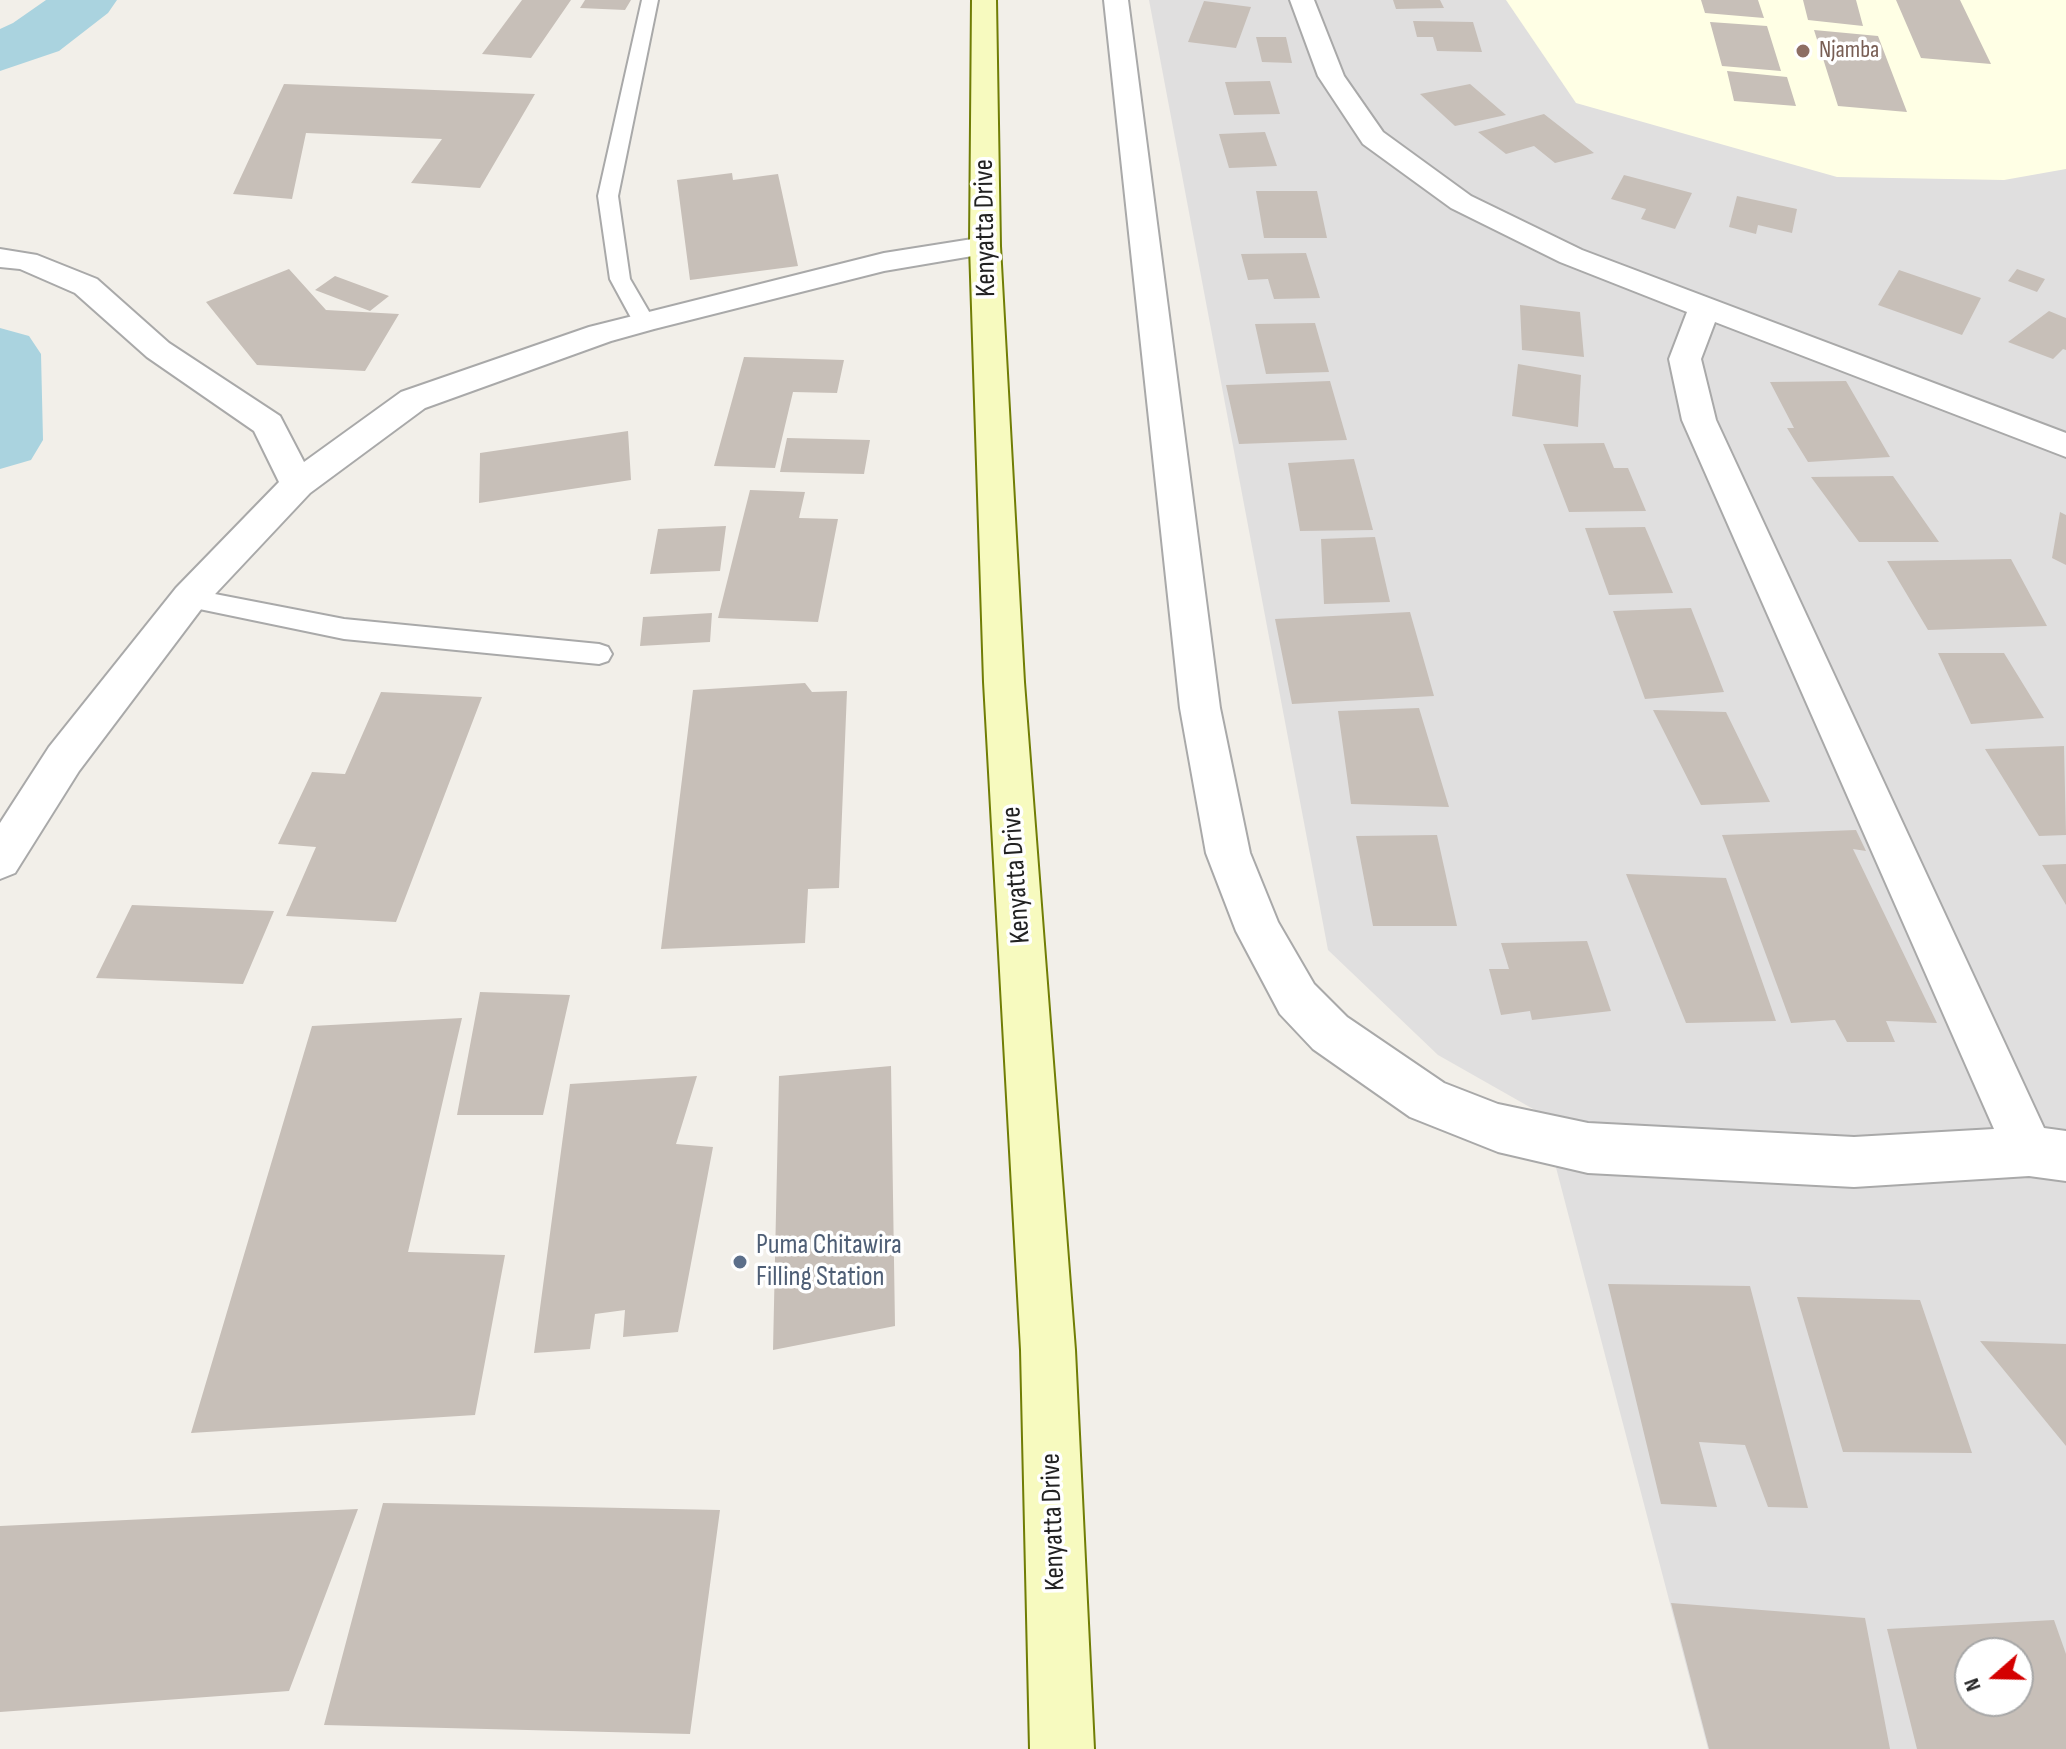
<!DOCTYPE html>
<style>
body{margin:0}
#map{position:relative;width:2066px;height:1749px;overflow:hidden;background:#f2efe9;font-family:"Sofia Sans Condensed",sans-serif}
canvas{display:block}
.north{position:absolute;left:1954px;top:1637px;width:80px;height:80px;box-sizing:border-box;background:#fff;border:2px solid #a7a7a7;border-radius:50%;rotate:250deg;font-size:22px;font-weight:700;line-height:32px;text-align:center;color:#222}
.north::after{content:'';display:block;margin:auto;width:28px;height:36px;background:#d40000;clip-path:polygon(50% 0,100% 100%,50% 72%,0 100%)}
</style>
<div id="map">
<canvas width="2066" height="1749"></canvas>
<div class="north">N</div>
</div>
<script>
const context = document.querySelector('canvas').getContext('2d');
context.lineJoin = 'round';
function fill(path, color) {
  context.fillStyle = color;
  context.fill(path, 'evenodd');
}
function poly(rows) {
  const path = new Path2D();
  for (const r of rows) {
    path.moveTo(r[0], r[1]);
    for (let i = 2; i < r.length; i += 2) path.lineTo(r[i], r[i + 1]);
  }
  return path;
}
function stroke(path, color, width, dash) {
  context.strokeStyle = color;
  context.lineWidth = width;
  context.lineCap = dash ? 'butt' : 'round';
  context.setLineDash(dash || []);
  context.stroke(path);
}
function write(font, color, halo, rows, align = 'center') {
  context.font = font + ' "Sofia Sans Condensed",sans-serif';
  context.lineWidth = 7;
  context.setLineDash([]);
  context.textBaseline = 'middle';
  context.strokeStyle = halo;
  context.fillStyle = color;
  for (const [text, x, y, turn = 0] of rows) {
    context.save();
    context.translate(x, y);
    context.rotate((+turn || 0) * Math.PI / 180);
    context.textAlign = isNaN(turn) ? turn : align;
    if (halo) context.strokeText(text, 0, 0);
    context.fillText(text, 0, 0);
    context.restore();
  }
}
fill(poly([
 [1149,0,2066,0,2066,1749,1708,1749,1542,1114,1438,1055,1328,950],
 [1970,1653,2018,1653,2018,1701,1970,1701]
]), '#e0dfdf');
fill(poly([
 [1506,0,2066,0,2066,169,2004,180,1837,177,1576,103]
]), '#ffffe5');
fill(poly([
 [46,0,117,0,108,13,59,51,0,71,0,29,13,23,46,0],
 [0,328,29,336,41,354,43,440,31,460,0,469,0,328]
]), '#aad3df');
fill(poly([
 [522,0,571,0,531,58,482,54],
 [585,0,631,0,625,10,580,8],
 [1393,0,1440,0,1444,8,1396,9],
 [1701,0,1758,0,1764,18,1705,13],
 [1803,0,1856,0,1863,26,1808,20],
 [1896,0,1960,0,1991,64,1921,58],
 [1204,1,1251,7,1236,48,1188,42],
 [1413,21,1473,22,1482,52,1437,51,1433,37,1417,37],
 [1710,22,1767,26,1781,71,1722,66],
 [1814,30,1878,36,1907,112,1838,106],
 [1256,37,1286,37,1292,63,1262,62],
 [1727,71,1787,77,1796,106,1734,101],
 [1270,81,1280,114,1234,115,1225,82],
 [284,84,535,94,480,188,411,183,442,139,306,133,292,199,233,194],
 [1470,84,1506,115,1455,126,1420,94],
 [1544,114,1594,153,1555,163,1534,146,1506,154,1478,132],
 [1265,132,1277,166,1229,168,1219,134],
 [732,173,733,180,778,174,798,266,690,280,677,180],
 [1624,175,1692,193,1675,229,1641,219,1646,209,1611,199],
 [1256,191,1317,191,1327,238,1264,238],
 [1737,196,1797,209,1792,233,1758,225,1756,234,1729,227],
 [1306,253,1320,298,1274,299,1268,279,1248,280,1241,254],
 [289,269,326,310,399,314,365,371,257,365,206,302],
 [2017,269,2045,279,2037,292,2008,281],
 [1899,270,1981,298,1962,335,1878,305],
 [335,276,389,296,370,311,315,290],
 [1520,305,1580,312,1584,357,1522,350],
 [2049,311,2066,318,2066,350,2063,349,2053,359,2008,342],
 [1315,323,1329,372,1266,374,1255,324],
 [744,357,844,360,837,393,793,392,775,468,714,466],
 [1518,364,1581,375,1578,427,1512,416],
 [1330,381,1347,440,1239,444,1226,385],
 [1846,381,1890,457,1808,462,1787,428,1794,428,1770,382],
 [628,431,631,480,479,503,480,453],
 [787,438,870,440,864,474,780,472],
 [1604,443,1614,468,1628,468,1646,511,1569,512,1543,444],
 [1354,459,1373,530,1300,531,1288,463],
 [1893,476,1939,542,1859,542,1811,477],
 [750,490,805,492,799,518,838,519,818,622,718,618],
 [2060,512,2066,515,2066,565,2052,558],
 [726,526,720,571,650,574,658,529],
 [1645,527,1673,593,1609,595,1585,528],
 [1375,537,1390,602,1324,604,1321,539],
 [2011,559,2047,626,1928,630,1887,561],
 [1691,608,1724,692,1645,699,1613,611],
 [1410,612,1434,696,1292,704,1275,619],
 [712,613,710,642,640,646,643,617],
 [1938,653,2004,653,2044,718,1971,724],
 [805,683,812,692,847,691,839,888,808,889,805,943,661,949,693,690],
 [381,692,482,697,396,922,286,916,316,847,278,844,312,772,345,774],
 [1419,708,1449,807,1351,804,1338,711],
 [1653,710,1726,712,1770,802,1701,805],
 [2064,746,2066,835,2039,836,1985,749],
 [1856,830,1866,851,1853,849,1937,1023,1886,1021,1895,1042,1847,1042,1835,1020,1791,1023,1722,835],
 [1437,835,1457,926,1373,926,1356,836],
 [2066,864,2066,905,2042,865],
 [1626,874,1726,878,1776,1021,1686,1023],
 [132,905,274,911,243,984,96,978],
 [1587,941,1611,1011,1532,1020,1530,1011,1501,1015,1489,969,1509,969,1501,943],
 [480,992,570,995,543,1115,457,1115],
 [462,1018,408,1252,505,1255,475,1415,191,1433,312,1026],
 [891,1066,895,1326,773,1350,779,1076],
 [697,1076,676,1144,713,1147,678,1332,623,1337,625,1310,595,1314,590,1349,534,1353,570,1084],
 [1608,1284,1750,1286,1808,1508,1768,1507,1745,1445,1699,1442,1717,1507,1661,1504],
 [1797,1297,1920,1300,1972,1453,1843,1452],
 [1980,1341,2066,1344,2066,1446],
 [383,1503,720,1510,690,1734,324,1725],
 [358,1509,289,1691,0,1712,0,1526],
 [1671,1603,1865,1618,1890,1749,1709,1749],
 [2054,1620,2066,1654,2066,1749,1917,1749,1887,1629],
 [1970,1653,2018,1653,2018,1701,1970,1701]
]), '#c7bfb8');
const service = poly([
 [642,0,658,0,618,196,630,279,655,322,644,329,636,327,610,279,598,196,642,0],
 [189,589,344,619,599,644,608,647,612,654,608,661,599,664,344,639,180,605,176,598,180,591,189,589]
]);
const minor = poly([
 [1104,0,1128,0,1220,708,1250,853,1278,922,1314,984,1347,1017,1444,1083,1498,1104,1588,1123,1854,1137,1994,1129,1682,420,1669,359,1687,312,1560,262,1451,208,1363,144,1318,76,1290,0,1314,0,1344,76,1383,132,1471,196,1582,250,2066,433,2066,457,1715,322,1701,359,1716,420,2044,1128,2066,1131,2066,1181,2029,1176,1854,1187,1588,1173,1498,1152,1410,1117,1313,1049,1280,1014,1236,931,1206,853,1180,708,1104,0],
 [985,237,996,240,1000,246,996,252,884,271,654,329,611,341,425,408,310,493,202,608,79,771,15,873,0,879,0,823,49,747,176,588,279,482,254,431,147,357,75,293,20,269,0,267,0,249,37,255,97,279,169,343,280,416,304,462,401,392,589,327,884,253,985,237]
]);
const secondary = poly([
 [972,0,996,0,1000,246,1024,682,1075,1350,1094,1749,1030,1749,1021,1350,984,682,970,246,972,0]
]);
stroke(service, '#a9a9a9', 4);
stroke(minor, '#a9a9a9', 4);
stroke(secondary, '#707d05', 4);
fill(service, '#fff');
fill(minor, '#fff');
fill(secondary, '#f7fabf');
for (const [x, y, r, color] of [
 [1803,51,8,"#8d6e63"],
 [740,1262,8,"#5c6f8a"]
]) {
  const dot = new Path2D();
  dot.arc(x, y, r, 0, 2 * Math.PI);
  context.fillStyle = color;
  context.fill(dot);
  stroke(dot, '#fff', 3);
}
write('24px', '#785e54', '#fff', [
 ["Njamba",1819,51]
], 'left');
write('28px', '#222', '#fff', [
 ["Kenyatta Drive",986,228,-91],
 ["Kenyatta Drive",1017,875,-94],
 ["Kenyatta Drive",1054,1522,-92]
]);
write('28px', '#4e5e75', '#fff', [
 ["Puma Chitawira",756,1246],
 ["Filling Station",756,1278]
], 'left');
</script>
